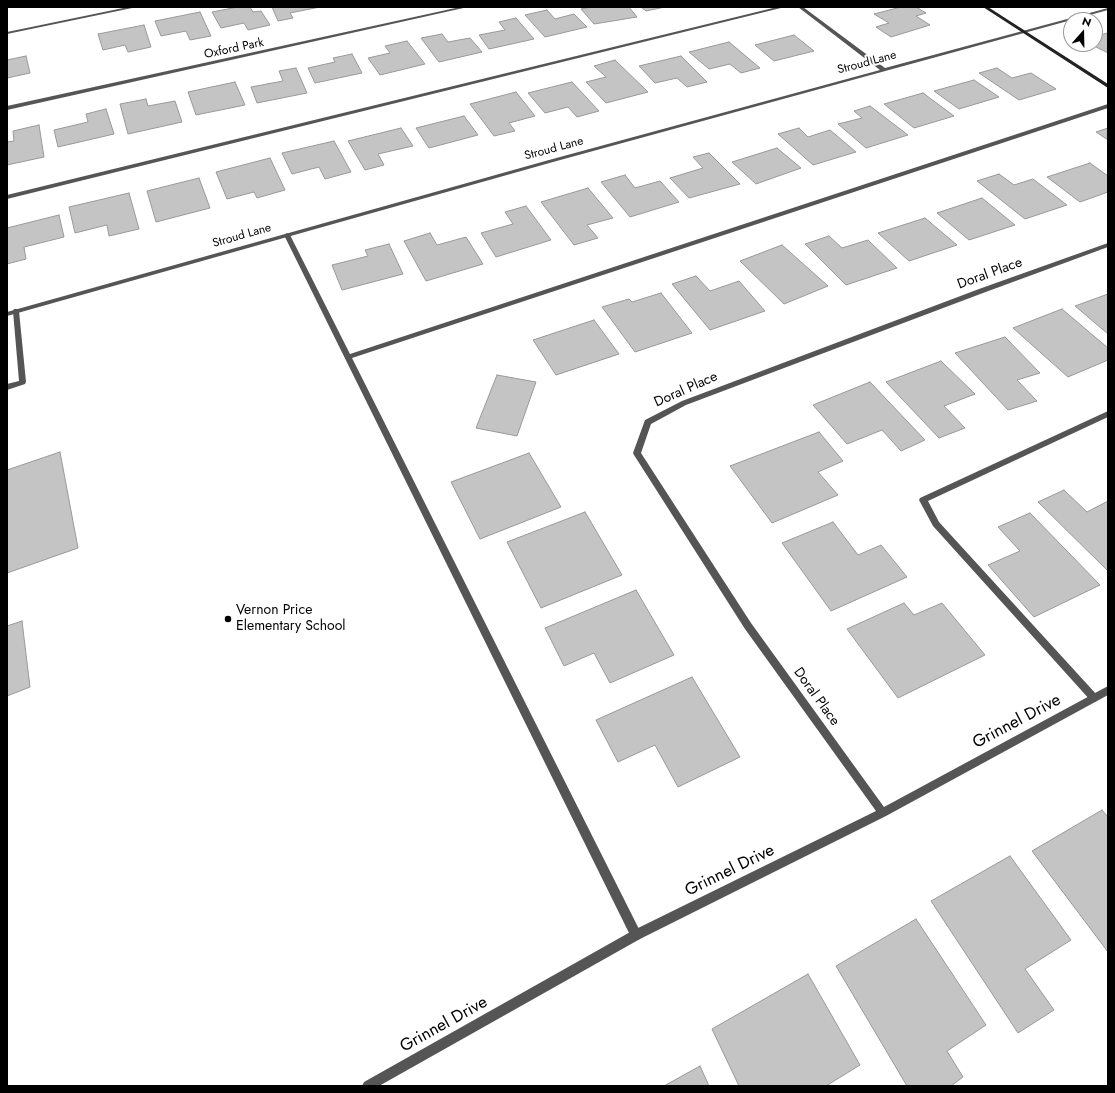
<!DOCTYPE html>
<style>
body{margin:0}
#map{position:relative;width:1115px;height:1093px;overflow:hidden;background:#fff;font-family:Jost,sans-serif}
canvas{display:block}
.frame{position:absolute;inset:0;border:8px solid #000;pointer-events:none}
.north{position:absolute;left:1063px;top:12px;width:40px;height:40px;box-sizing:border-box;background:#fff;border:1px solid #999;border-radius:50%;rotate:20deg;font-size:11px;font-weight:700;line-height:16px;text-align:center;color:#000}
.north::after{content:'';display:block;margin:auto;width:14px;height:18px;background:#000;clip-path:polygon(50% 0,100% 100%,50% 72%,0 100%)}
</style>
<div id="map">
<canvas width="1115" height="1093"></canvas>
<div class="frame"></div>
<div class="north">N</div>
</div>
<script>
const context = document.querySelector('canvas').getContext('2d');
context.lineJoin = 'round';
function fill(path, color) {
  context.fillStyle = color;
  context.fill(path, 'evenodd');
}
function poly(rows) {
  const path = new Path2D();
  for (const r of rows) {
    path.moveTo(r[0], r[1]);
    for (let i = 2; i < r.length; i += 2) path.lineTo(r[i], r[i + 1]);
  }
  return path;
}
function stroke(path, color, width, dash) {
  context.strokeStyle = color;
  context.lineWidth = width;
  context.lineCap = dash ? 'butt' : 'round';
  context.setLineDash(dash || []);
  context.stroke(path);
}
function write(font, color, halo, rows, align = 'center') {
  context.font = font + ' Jost,sans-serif';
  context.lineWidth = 4;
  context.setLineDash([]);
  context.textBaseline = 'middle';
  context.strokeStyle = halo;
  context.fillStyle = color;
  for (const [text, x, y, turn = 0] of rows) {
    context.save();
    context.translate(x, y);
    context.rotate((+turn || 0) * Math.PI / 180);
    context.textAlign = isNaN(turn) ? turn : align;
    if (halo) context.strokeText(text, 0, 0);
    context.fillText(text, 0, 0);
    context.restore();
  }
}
const building = poly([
 [238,7,250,7,253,12,261,11,270,25,248,30,244,23,221,28,212,12,238,7],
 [272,7,320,7,290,13,293,18,278,21,272,7],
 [592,7,629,7,637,17,594,24,581,9,592,7],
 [641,7,665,7,646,11,641,7],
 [901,7,916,7,926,13,916,16,930,25,891,37,876,27,889,23,874,14,901,7],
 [547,10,555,19,574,14,587,27,545,37,525,15,547,10],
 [200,12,211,36,190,40,186,31,161,36,155,21,200,12],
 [516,18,534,39,489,49,479,35,505,30,499,22,516,18],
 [144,25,151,47,128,52,125,45,103,50,98,34,144,25],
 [1108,33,1108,53,1090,44,1095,44,1095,36,1108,33],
 [442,34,448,42,470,38,482,52,439,62,421,38,442,34],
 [794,35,814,51,774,61,755,45,794,35],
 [407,41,425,64,380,75,368,58,390,53,385,46,407,41],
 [729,42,760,68,741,73,730,64,709,69,689,52,729,42],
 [352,54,362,73,315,83,308,68,335,62,333,58,352,54],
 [26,56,30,73,7,78,7,60,26,56],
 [681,56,707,82,687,87,677,78,655,83,639,66,681,56],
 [615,60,648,92,606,103,586,82,606,77,594,66,615,60],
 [296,68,307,93,257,103,251,87,283,81,279,71,296,68],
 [997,68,1012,78,1031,73,1056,89,1019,100,979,73,997,68],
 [974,80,999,97,959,109,934,91,974,80],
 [235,82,245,105,196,115,188,92,235,82],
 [572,82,599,111,577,117,568,107,545,113,528,93,572,82],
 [516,92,535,116,509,123,515,131,494,136,470,104,516,92],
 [923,93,954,116,914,128,884,104,923,93],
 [146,99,148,106,175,101,182,122,128,134,120,104,146,99],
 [870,106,908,135,866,148,838,124,862,118,854,111,870,106],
 [106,109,114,134,58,147,54,130,88,122,86,114,106,109],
 [464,116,478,135,429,148,416,128,464,116],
 [39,125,44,157,7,165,7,142,14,141,13,131,39,125],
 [401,128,413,146,378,154,384,165,365,170,348,141,401,128],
 [799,128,808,137,830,130,856,152,813,165,778,134,799,128],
 [1108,128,1108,140,1096,132,1108,128],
 [334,141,351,172,325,179,319,167,292,174,282,153,334,141],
 [777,148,801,168,756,184,732,162,777,148],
 [709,153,740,184,689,198,670,178,703,168,693,157,709,153],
 [270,158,285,190,257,198,254,192,227,199,216,172,270,158],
 [1090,163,1108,176,1108,192,1080,202,1047,177,1090,163],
 [999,174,1014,185,1033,179,1067,205,1025,219,977,181,999,174],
 [625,175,635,188,660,181,679,202,630,217,601,182,625,175],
 [199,178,210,208,156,222,147,191,199,178],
 [588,188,613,218,587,225,598,238,574,245,541,202,588,188],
 [129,193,139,229,109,236,107,225,75,233,69,207,129,193],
 [982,198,1015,225,969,240,937,213,982,198],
 [526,206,551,240,496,257,481,233,513,224,505,212,526,206],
 [59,215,64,237,24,247,26,259,7,264,7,228,59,215],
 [925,218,957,245,909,261,878,233,925,218],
 [430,233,437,245,466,237,483,264,426,281,404,241,430,233],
 [829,236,842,248,868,240,897,268,846,285,805,244,829,236],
 [389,244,403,274,342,290,332,265,368,256,365,250,389,244],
 [782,245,828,286,784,304,740,261,782,245],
 [696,276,710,291,739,281,765,311,710,330,672,284,696,276],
 [661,293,692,333,635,352,602,307,629,299,632,302,661,293],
 [1108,294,1108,334,1075,306,1108,294],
 [1062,309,1108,348,1108,360,1068,377,1013,328,1062,309],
 [594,320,619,354,556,375,533,340,594,320],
 [1005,337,1040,373,1017,380,1037,401,1008,410,955,353,1005,337],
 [941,361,975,394,944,406,965,428,939,438,886,382,941,361],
 [497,375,536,382,517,436,476,428,497,375],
 [870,382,925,440,901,451,882,430,847,444,813,405,870,382],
 [819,432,843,461,818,472,838,495,772,523,730,466,819,432],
 [60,452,78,548,7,573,7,470,60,452],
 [529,453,561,507,480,539,451,482,529,453],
 [1064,490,1087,512,1108,501,1108,571,1038,502,1064,490],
 [585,512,622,575,541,608,507,542,585,512],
 [1030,513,1100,585,1034,617,988,565,1020,551,998,527,1030,513],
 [833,522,858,555,881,545,907,577,831,611,782,543,833,522],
 [636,590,674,655,610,683,594,653,564,666,545,628,636,590],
 [904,603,914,615,942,603,985,655,898,698,847,629,904,603],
 [22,621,30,687,7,696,7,626,22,621],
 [692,677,740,757,678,787,655,745,618,762,596,720,692,677],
 [1102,810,1108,817,1108,952,1032,851,1102,810],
 [1010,856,1071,940,1025,969,1054,1010,1018,1033,931,901,1010,856],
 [916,919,986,1025,947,1051,963,1077,951,1086,907,1086,836,966,916,919],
 [808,974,860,1065,826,1086,739,1086,712,1029,808,974],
 [700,1066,709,1086,664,1086,700,1066]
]);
fill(building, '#c4c4c4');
stroke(building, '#999', 1);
fill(poly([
 [128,7,137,7,7,34,7,32,128,7],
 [777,7,785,7,7,199,7,195,777,7],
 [1108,104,1108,108,352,358,640,931,641,935,640,939,636,940,632,939,284,235,287,233,290,235,350,354,1108,104],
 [14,309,18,309,19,311,26,382,25,384,7,390,7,384,19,381,13,311,14,309],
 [1108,411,1108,417,928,501,939,522,1097,695,1098,698,1097,701,1094,702,1091,701,933,526,919,500,920,498,1108,411]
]), '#555');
fill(poly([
 [460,7,468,7,7,110,7,106,460,7],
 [798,7,803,7,885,68,1108,8,1108,10,553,162,7,316,7,312,549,160,880,70,798,7],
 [1108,243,1108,247,983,293,686,405,651,424,641,453,751,623,884,807,1108,686,1108,695,886,816,640,939,379,1086,362,1086,364,1082,632,931,876,811,745,629,634,455,633,453,645,420,682,401,979,289,1108,243]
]), '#555');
fill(poly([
 [983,7,988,7,1108,84,1108,88,983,7]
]), '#222');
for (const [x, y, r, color] of [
 [228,619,4,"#000"]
]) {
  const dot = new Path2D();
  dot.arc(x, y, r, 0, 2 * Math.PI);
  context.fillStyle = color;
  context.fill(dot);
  stroke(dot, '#fff', 1.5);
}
write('12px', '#000', '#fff', [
 ["Oxford Park",234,49,-12],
 ["Stroud Lane",867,63,-15],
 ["Stroud Lane",554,149,-15],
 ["Stroud Lane",242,236,-16]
]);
write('14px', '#000', '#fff', [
 ["Doral Place",990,274,-20],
 ["Doral Place",686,390,-24],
 ["Doral Place",816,697,54]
]);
write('14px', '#000', '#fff', [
 ["Vernon Price",236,611],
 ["Elementary School",236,627]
], 'left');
write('17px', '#000', '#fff', [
 ["Grinnel Drive",1017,722,-28],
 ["Grinnel Drive",730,871,-26],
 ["Grinnel Drive",444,1025,-29]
]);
</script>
